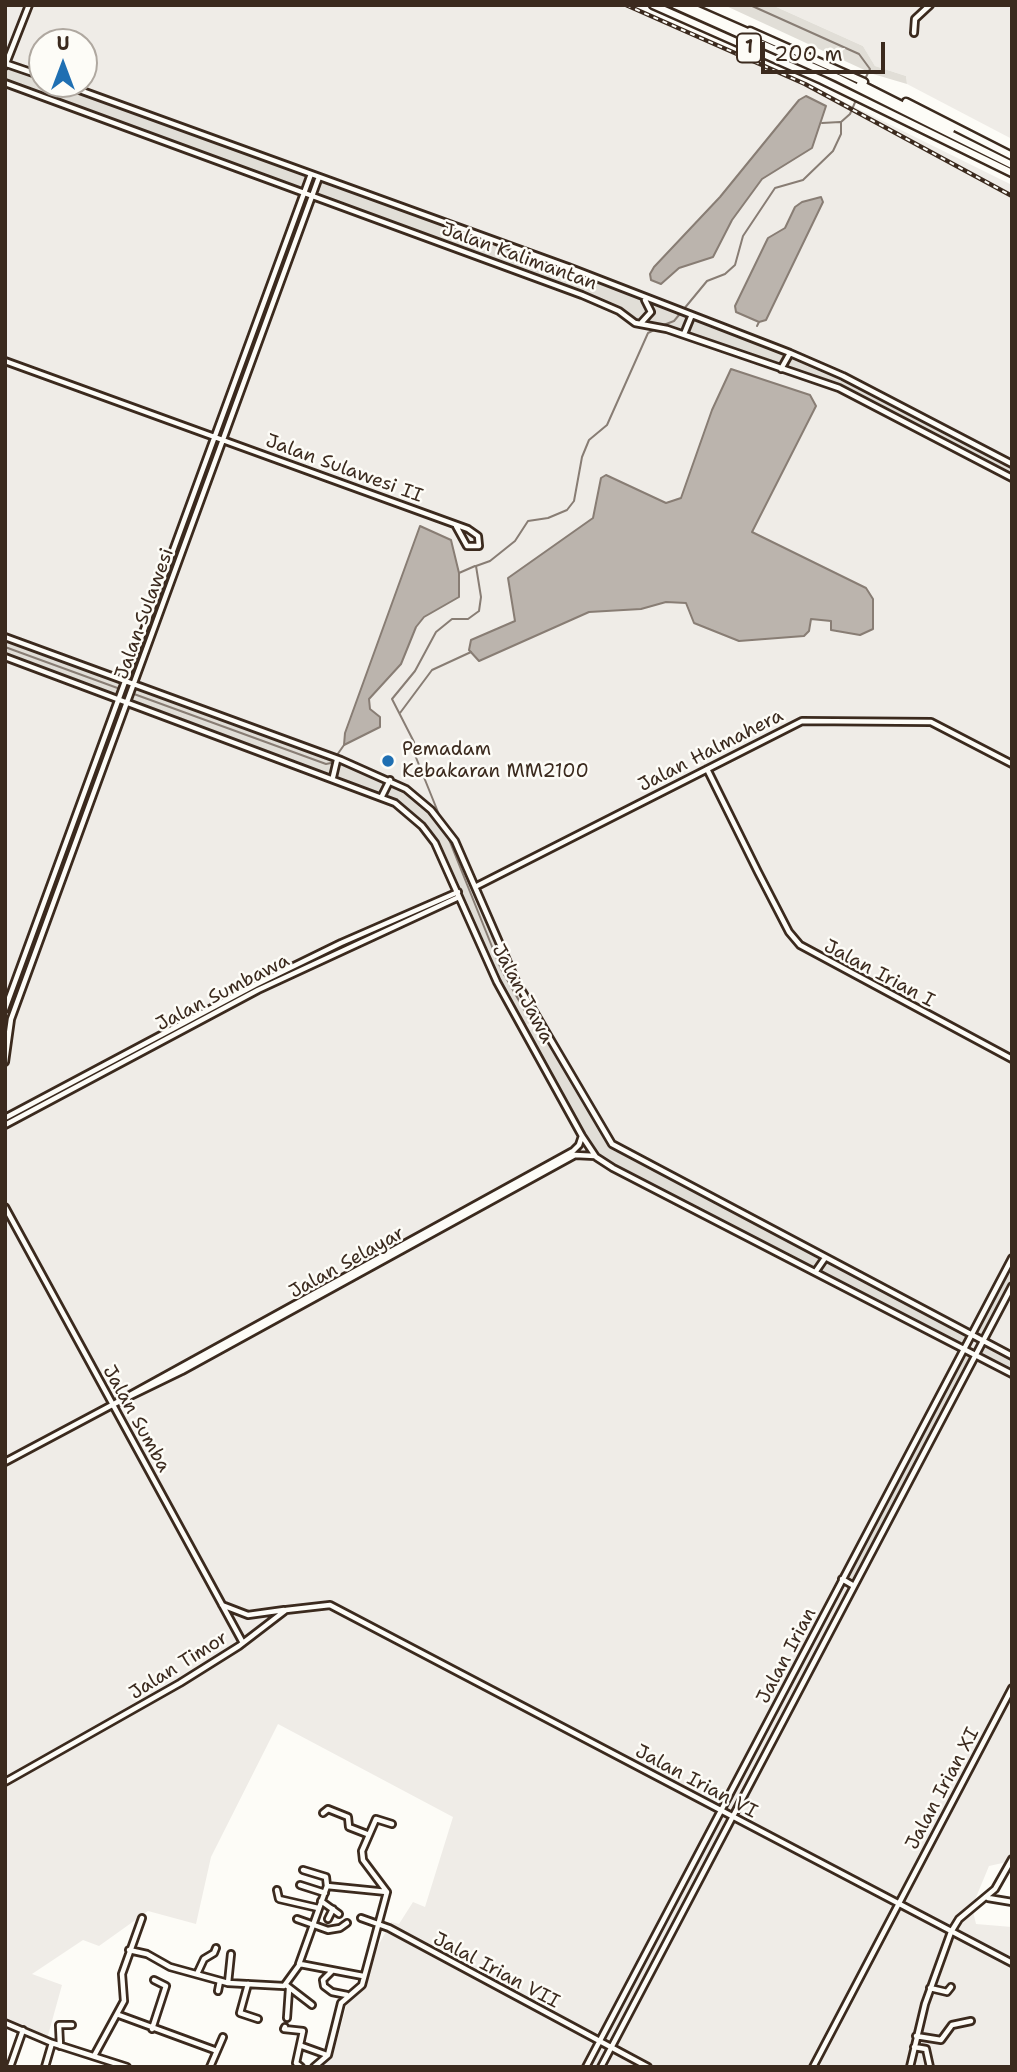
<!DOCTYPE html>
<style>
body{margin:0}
#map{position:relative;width:1017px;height:2072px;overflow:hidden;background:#fdfcf7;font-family:"Shantell Sans",sans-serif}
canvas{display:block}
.frame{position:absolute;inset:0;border:7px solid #3b2a1e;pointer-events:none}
.north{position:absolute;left:28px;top:28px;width:70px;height:70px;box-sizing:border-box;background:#fdfcf7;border:2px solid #afa8a0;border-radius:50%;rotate:0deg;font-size:19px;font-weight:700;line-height:28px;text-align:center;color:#3b2a1e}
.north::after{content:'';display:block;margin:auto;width:24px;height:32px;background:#1f6fb2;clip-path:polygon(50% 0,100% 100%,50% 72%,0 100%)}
.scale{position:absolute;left:761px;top:42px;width:124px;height:32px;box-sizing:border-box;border:4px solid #3b2a1e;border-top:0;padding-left:9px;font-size:21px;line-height:24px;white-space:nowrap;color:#3b2a1e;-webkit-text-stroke:5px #fdfcf7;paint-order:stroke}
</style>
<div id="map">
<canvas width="1017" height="2072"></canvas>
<div class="frame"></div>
<div class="north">U</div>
<div class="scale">200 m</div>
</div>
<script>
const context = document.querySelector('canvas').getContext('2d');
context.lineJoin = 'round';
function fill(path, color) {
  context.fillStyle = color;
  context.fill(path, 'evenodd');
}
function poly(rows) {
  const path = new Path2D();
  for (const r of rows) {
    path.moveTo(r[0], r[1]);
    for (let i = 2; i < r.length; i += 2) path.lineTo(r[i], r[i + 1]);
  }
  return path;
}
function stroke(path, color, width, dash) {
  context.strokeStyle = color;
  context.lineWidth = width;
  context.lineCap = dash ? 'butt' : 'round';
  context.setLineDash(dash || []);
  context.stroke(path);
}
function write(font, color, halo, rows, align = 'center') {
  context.font = font + ' "Shantell Sans",sans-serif';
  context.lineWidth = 5;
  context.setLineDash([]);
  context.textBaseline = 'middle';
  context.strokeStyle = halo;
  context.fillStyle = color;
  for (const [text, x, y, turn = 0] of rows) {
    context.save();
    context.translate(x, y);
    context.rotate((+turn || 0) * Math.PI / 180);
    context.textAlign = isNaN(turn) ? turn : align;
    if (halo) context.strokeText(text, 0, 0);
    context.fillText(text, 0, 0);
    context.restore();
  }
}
fill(poly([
 [5,5,619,5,792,76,1012,185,1012,1848,1007,1862,989,1866,972,1907,976,1924,1012,1927,1012,2067,320,2067,332,2059,349,1996,364,1990,371,1959,391,1922,399,1924,413,1902,425,1907,453,1817,278,1724,211,1857,196,1924,148,1911,99,1946,83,1940,32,1974,62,1985,47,2039,5,2020],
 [42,42,84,42,84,84,42,84],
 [772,5,1012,5,1012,139,907,84,906,76,875,66,863,46]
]), '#efece7');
fill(poly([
 [724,5,772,5,863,46,875,66,906,76,907,84,873,74],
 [5,63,42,77,42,84,63,84,311,174,304,193,5,83],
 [319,177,625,290,843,376,1012,464,1012,478,839,388,667,329,635,323,619,311,312,196],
 [5,637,125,681,119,698,5,657],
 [134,684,390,780,419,798,455,841,516,981,538,1019,522,1027,485,957,435,843,406,811,370,791,127,702],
 [541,1024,612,1144,971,1334,1012,1258,1012,1286,983,1341,1012,1356,1012,1374,976,1355,854,1586,842,1579,963,1349,596,1157,525,1033],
 [971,1335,983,1341,975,1355,964,1349]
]), '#e1ded7');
const water = poly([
 [806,96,826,106,812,148,762,179,732,220,713,257,679,268,661,284,651,280,650,274,654,267,720,197,799,100,806,96],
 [821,197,823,202,766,320,759,322,736,312,735,306,768,238,785,228,795,207,802,202,821,197],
 [731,369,810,395,816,406,752,532,866,588,873,599,873,629,860,635,831,630,831,621,811,619,809,631,804,636,739,641,694,623,686,603,666,602,641,609,589,612,479,661,469,650,471,640,515,621,508,578,593,518,601,478,606,475,666,503,681,498,712,410,731,369],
 [420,526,451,540,459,573,459,597,424,617,416,627,401,664,369,699,370,709,380,717,380,727,344,745,345,733,420,526]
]);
fill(water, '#bbb4ad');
stroke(water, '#887d74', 2);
stroke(poly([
 [750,5,859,54,870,69,865,79],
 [822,123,840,122],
 [661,326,674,321,707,281,725,274,735,265,743,236,775,188,803,180,833,151,841,134,841,122,850,114,856,100],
 [757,326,759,322],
 [459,573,475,566],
 [5,647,326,764,331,763],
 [400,713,432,670,471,652],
 [337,755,344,745],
 [442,822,415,755,414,742,392,699,415,671,436,632,452,619,468,619,479,611,481,597,476,566,490,561,515,541,528,521,548,518,567,510,574,501,582,457,589,440,607,425,648,333,656,329],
 [446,832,501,969,530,1020]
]), '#887d74', 2);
const minor = poly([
 [914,33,915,19,930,5],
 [7,64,42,76],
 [5,66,29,5],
 [5,83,582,295,619,311,635,323,667,329,839,388,1012,478],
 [63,84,568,267,790,353,843,376,1012,464],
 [641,323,651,312,645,300],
 [684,334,691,317],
 [5,361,468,529,478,536,479,546,467,546,456,526],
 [781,369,790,353],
 [5,637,341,760,406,789,431,810,455,841,516,981,612,1144,1012,1356],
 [5,657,395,803,422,826,435,843,497,982,582,1136,596,1157,613,1168,1012,1374],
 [707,769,758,872,789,932,800,945,1012,1059],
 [333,777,337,760],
 [382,796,390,780],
 [475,887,802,721,931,722,1012,764],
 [5,1009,311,174],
 [5,1062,11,1019,319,177],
 [5,1118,255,985,341,943,458,892],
 [5,1125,258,990,459,897],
 [582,1136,579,1145,573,1151,112,1405,182,1371,575,1155,595,1156],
 [5,1207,243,1643],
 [816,1271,825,1258],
 [5,1462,112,1405],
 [842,1579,854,1586],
 [222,1605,248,1615,284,1610],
 [5,1782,180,1683,239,1646,286,1610,330,1605,1012,1963],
 [323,1813,328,1809,348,1817,349,1827,367,1834],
 [303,1870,326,1877,327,1886],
 [300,1885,325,1893],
 [277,1890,279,1899,318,1908],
 [988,1898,1012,1902],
 [321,1901,339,1914],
 [361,1918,389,1928,648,2067],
 [297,1919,328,1930,340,1928,347,1923],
 [328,1919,333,1909],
 [129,1950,147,1954,170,1967,228,1983,284,1986,300,1964,363,1976],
 [299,1964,327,1886,387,1892],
 [332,1971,323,1980,324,1986,332,1992,347,1995],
 [197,1974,204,1959,214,1953,216,1948],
 [228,1983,231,1954],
 [248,1984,240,2013,258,2019],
 [286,1985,312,2005],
 [930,1988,947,1992,951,1987],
 [218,1991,220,1981],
 [119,2015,217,2051],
 [287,2018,289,1989],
 [5,2023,52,2043,127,2067],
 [285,2027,284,2029,303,2031,296,2063,301,2067],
 [152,2029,166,1986,154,1980],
 [916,2036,941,2040,952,2025,971,2021],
 [60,2046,59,2025,72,2025],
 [302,2046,327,2055],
 [914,2047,926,2049,930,2067],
 [94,2056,124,2001,122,1974,142,1918],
 [10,2067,23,2030],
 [45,2067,52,2043],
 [210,2067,223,2037],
 [314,2067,328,2055,341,2003,362,1985,387,1892,363,1860,362,1851,376,1819,392,1824],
 [586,2067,1012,1258],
 [601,2067,1012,1286],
 [813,2067,1012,1688],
 [910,2067,925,2004,951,1932,959,1919,995,1889,1012,1859]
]);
const highway = poly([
 [653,5,822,80,1012,173],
 [675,5,838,78,1012,165],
 [686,5,752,34],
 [750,31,864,82],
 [860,84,951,130],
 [906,102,1012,156]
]);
stroke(minor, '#3b2a1e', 10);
stroke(highway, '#3b2a1e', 11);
stroke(minor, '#fdfcf7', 4.5);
stroke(highway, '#fdfcf7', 6);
const rail = poly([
 [626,5,805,84,1012,196]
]);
stroke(rail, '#3b2a1e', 4.5);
stroke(rail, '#fdfcf7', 2, [5]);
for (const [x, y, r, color] of [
 [388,761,7,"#1f6fb2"]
]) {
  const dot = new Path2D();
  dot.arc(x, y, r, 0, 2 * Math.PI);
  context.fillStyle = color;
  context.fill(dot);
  stroke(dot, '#fdfcf7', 2.5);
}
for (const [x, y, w] of [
 [749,48,24]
]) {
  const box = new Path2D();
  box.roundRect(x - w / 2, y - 14.5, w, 29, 5);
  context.fillStyle = '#fdfcf7';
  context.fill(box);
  stroke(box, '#3b2a1e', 2);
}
write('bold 18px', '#3b2a1e', null, [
 ["1",749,48]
]);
write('19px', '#3b2a1e', '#fdfcf7', [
 ["Jalan Kalimantan",519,257,20],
 ["Jalan Sulawesi II",344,469,20],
 ["Jalan Sulawesi",145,614,-70],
 ["Jalan Halmahera",711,751,-27],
 ["Jalan Irian I",879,974,28],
 ["Jalan Sumbawa",223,993,-27],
 ["Jalan Jawa",522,994,62],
 ["Jalan Selayar",347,1263,-29],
 ["Jalan Sumba",136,1419,61],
 ["Jalan Irian",787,1656,-62],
 ["Jalan Timor",179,1666,-32],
 ["Jalan Irian VI",696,1782,28],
 ["Jalan Irian XI",943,1789,-62],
 ["Jalal Irian VII",496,1971,28]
]);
write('19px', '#3b2a1e', '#fdfcf7', [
 ["Pemadam",402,750],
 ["Kebakaran MM2100",402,772]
], 'left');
</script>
